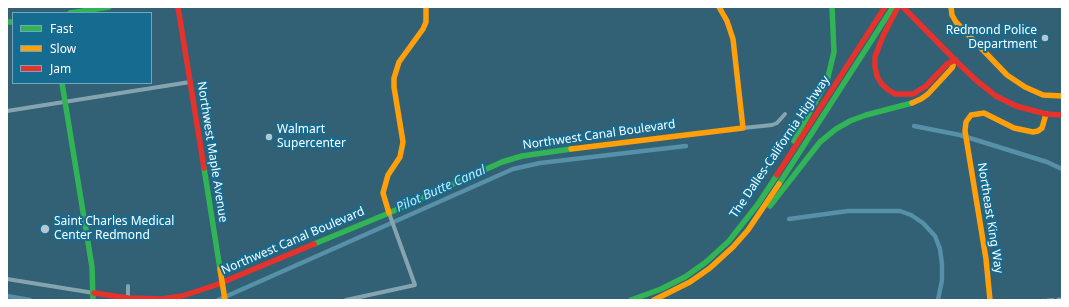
<!DOCTYPE html>
<style>
body{margin:0}
#map{position:relative;width:1069px;height:307px;overflow:hidden;background:#326074;font-family:"Noto Sans",sans-serif}
canvas{display:block}
.frame{position:absolute;inset:0;border:8px solid #fff;pointer-events:none}
.legend{position:absolute;left:12px;top:12px;width:140px;height:72px;box-sizing:border-box;background:#166b90;border:1px solid #73a6bc;margin:0;padding:5px 7px;list-style:none;font-size:12px;color:#fff}
.legend li{display:flex;align-items:center;gap:8px;height:20px}
.legend b{width:20px;border:1px solid #73a6bc}
</style>
<div id="map">
<canvas width="1069" height="307"></canvas>
<div class="frame"></div>
<ul class="legend">
<li><b style="height:5px;background:#30b455"></b>Fast</li>
<li><b style="height:5px;background:#ff9f0a"></b>Slow</li>
<li><b style="height:5px;background:#e5322d"></b>Jam</li>
</ul>
</div>
<script>
const context = document.querySelector('canvas').getContext('2d');
context.lineJoin = 'round';
function poly(rows) {
  const path = new Path2D();
  for (const r of rows) {
    path.moveTo(r[0], r[1]);
    for (let i = 2; i < r.length; i += 2) path.lineTo(r[i], r[i + 1]);
  }
  return path;
}
function stroke(path, color, width, dash) {
  context.strokeStyle = color;
  context.lineWidth = width;
  context.lineCap = dash ? 'butt' : 'round';
  context.setLineDash(dash || []);
  context.stroke(path);
}
function write(font, color, halo, rows, align = 'center') {
  context.font = font + ' "Noto Sans",sans-serif';
  context.lineWidth = 4;
  context.setLineDash([]);
  context.textBaseline = 'middle';
  context.strokeStyle = halo;
  context.fillStyle = color;
  for (const [text, x, y, turn = 0] of rows) {
    context.save();
    context.translate(x, y);
    context.rotate((+turn || 0) * Math.PI / 180);
    context.textAlign = isNaN(turn) ? turn : align;
    if (halo) context.strokeText(text, 0, 0);
    context.fillText(text, 0, 0);
    context.restore();
  }
}
stroke(poly([
 [914,126,960,135,1047,162,1062,169],
 [789,219,848,211,900,211,911,215,923,223,935,236,940,249,942,264,942,280,938,300],
 [7,296,30,300],
 [218,300,513,169,540,163,686,146]
]), '#5690a9', 4.5);
stroke(poly([
 [7,111,190,82],
 [743,128,772,125,777,123,785,114],
 [7,279,94,293],
 [128,286,128,298],
 [346,300,415,285,389,213]
]), '#86a4b0', 4);
stroke(poly([
 [70,13,109,7],
 [7,22,13,22],
 [62,83,92,267,93,300],
 [794,141,827,81,834,52,832,7],
 [204,168,220,269],
 [779,184,893,7],
 [770,206,820,142,836,129,850,121,866,115,912,103],
 [314,244,389,213,502,162,522,156,571,149],
 [631,300,661,289,685,277,706,262,729,241,758,204,777,175]
]), '#30b455', 5.5);
stroke(poly([
 [951,7,952,15,956,22,1007,75,1025,87,1043,95,1062,96],
 [912,103,921,99,928,94,952,68,955,60],
 [571,149,743,128,733,39,727,21,719,7],
 [389,213,383,193,388,175,400,157,403,142,394,87,394,78,399,62,423,29,426,22,426,7],
 [654,300,690,282,710,268,733,247,748,230,779,184],
 [990,300,986,259,965,131,966,122,971,115,984,113,1014,128,1033,132,1038,131,1042,128,1046,114]
]), '#ff9f0a', 5.5);
stroke(poly([
 [178,7,204,168],
 [898,7,883,36,875,57,875,67,877,76,881,83,887,89,895,94,913,94,926,86,947,64,955,60],
 [903,7,955,60],
 [955,60,977,81,996,96,1016,106,1046,114,1062,115],
 [777,175,885,7],
 [94,293,128,298,162,299,182,296,216,285,314,244]
]), '#e5322d', 5.5);
stroke(poly([
 [1037,300,1062,298]
]), '#7a9aa7', 1.5, [7, 3]);
stroke(poly([
 [220,269,225,300]
]), '#ff9f0a', 5.5);
for (const [x, y, r, color] of [
 [1045,38,4,"#b7c7ce"],
 [269,137,4,"#b7c7ce"],
 [45,229,5,"#b7c7ce"]
]) {
  const dot = new Path2D();
  dot.arc(x, y, r, 0, 2 * Math.PI);
  context.fillStyle = color;
  context.fill(dot);
  stroke(dot, '#166b90', 1.5);
}
write('12px', '#fff', '#166b90', [
 ["Redmond Police",1037,31,"right"],
 ["Department",1037,45,"right"],
 ["Walmart",277,130],
 ["Supercenter",277,144],
 ["Saint Charles Medical",54,222],
 ["Center Redmond",54,236]
], 'left');
write('12px', '#fff', '#166b90', [
 ["Northwest Canal Boulevard",599,135,-8],
 ["The Dalles-California Highway",780,147,-56],
 ["Northwest Maple Avenue",212,152,81],
 ["Northeast King Way",990,218,81],
 ["Northwest Canal Boulevard",293,241,-23]
]);
write('italic 13px', '#bee9f9', '#166b90', [
 ["Pilot Butte Canal",441,189,-24]
]);
</script>
